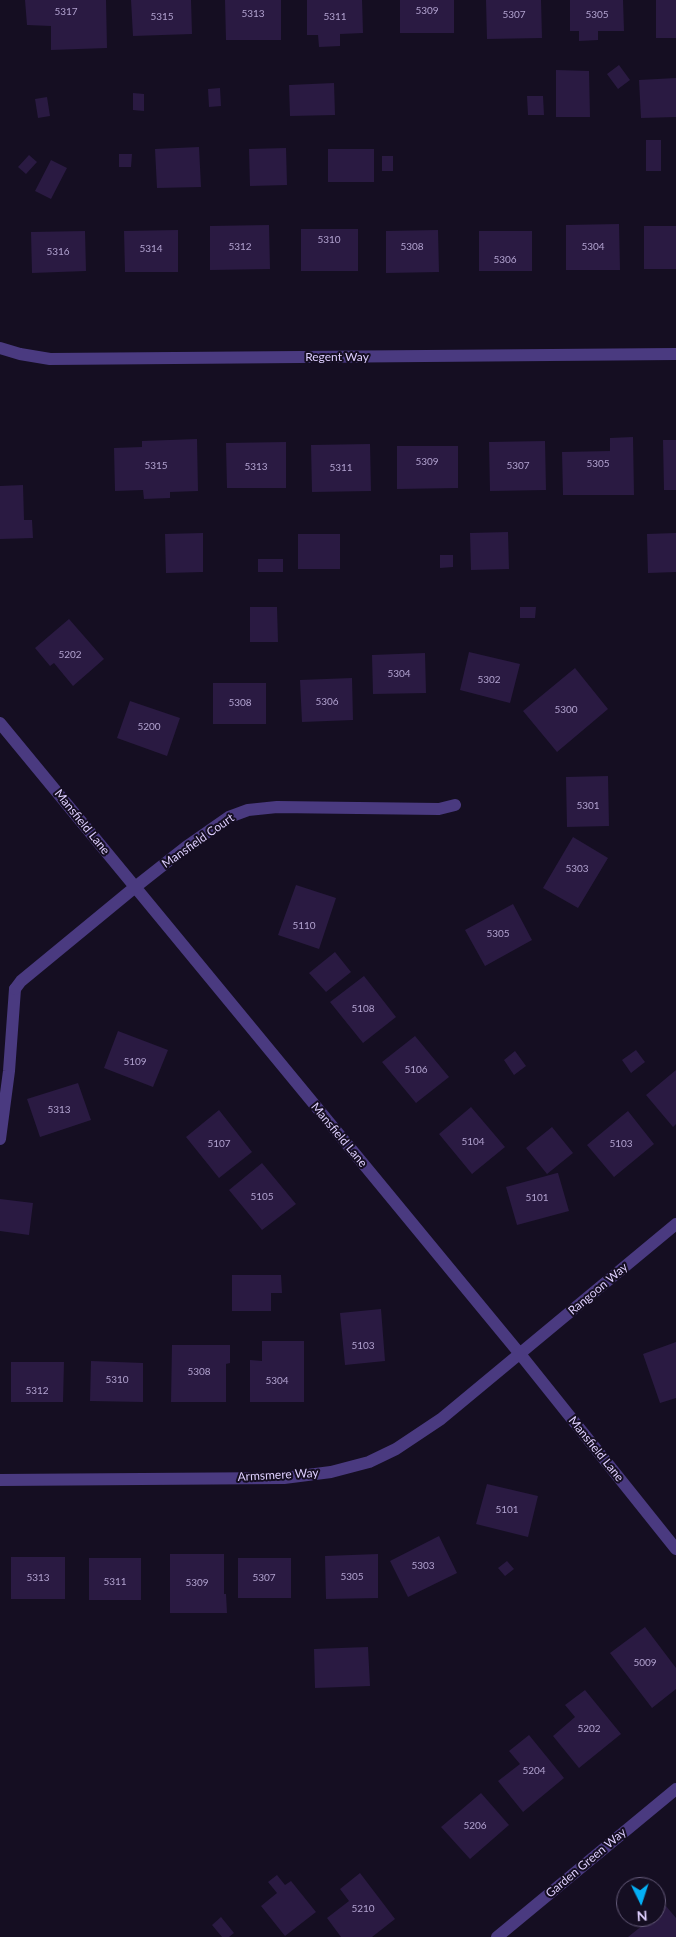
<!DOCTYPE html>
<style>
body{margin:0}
#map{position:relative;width:676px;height:1937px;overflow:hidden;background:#150e22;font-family:Lato,sans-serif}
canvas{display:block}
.north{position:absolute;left:616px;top:1877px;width:50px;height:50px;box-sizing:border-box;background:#150e22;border:1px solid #655b7a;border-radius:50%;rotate:176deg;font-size:14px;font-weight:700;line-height:20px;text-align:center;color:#decffe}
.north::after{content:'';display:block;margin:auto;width:18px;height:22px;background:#04aff5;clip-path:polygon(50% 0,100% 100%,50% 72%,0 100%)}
</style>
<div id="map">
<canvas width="676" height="1937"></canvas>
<div class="north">N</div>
</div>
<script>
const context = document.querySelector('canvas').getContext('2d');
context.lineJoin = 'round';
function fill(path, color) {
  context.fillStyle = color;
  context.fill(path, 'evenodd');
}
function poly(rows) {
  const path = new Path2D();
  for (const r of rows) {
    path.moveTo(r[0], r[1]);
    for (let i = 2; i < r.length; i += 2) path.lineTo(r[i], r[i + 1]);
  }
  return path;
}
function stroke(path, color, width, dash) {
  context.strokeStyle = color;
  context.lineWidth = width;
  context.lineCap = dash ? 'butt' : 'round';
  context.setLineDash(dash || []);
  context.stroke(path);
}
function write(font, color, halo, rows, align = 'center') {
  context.font = font + ' Lato,sans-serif';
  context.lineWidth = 4;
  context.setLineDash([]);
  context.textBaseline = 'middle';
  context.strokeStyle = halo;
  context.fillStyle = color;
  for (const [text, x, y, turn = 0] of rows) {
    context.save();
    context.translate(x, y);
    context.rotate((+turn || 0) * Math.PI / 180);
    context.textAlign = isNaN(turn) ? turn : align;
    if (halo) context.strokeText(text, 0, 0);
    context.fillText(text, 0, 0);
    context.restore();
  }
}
fill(poly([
 [25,0,106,0,107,48,51,50,51,26,27,25],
 [131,0,191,0,192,34,133,36],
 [225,0,281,0,281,40,226,40],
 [307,0,362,0,363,33,340,34,340,46,319,47,318,35,307,35],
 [400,0,454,0,454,33,400,33],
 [486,0,541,0,542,38,487,39],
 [570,0,623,0,624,31,598,31,598,40,579,41,579,31,570,31],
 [656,0,676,0,676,38,656,38],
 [619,65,630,80,618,89,607,74],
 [556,70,589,71,590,117,556,117],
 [676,78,676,117,641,118,639,80],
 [334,83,335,115,290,116,289,85],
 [220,88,221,106,209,107,208,89],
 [133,93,144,94,144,111,133,110],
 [527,96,543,96,544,115,528,115],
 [47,97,50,116,38,118,35,99],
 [646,140,661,140,661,171,646,171],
 [199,147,201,187,157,188,155,149],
 [286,148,287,185,250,186,249,149],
 [328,149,374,149,374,182,328,182],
 [119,154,132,154,131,167,119,167],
 [29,155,37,162,26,174,18,167],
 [382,156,393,156,393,171,382,171],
 [51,160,67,168,51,199,35,191],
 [619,224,620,270,566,270,566,225],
 [269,225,270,269,210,270,210,226],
 [644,226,676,226,676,269,644,269],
 [301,229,358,229,358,271,301,271],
 [178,230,178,272,125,272,124,231],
 [438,230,439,272,386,273,386,231],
 [85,231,86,271,32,273,31,232],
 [479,231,532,231,532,271,479,271],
 [633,437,634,495,563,495,562,452,610,451,610,438],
 [197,439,198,491,170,492,170,498,144,499,143,490,115,491,114,448,142,447,142,441],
 [663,440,676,440,676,490,664,490],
 [545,441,546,490,490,491,489,442],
 [286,442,286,488,227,488,226,443],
 [370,444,371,491,312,492,311,445],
 [397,446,458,446,458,488,397,489],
 [23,485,24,520,32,520,33,538,0,539,0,486],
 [508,532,509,569,471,570,470,533],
 [203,533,203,572,166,573,165,534],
 [676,533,676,572,648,573,647,534],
 [298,534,340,534,340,569,298,569],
 [440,555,453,555,453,567,440,568],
 [258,559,283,559,283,572,258,572],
 [250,607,277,607,278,642,250,642],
 [520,607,536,607,535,618,520,618],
 [69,619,104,659,73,686,54,663,50,666,35,648],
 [469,652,520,664,510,703,460,690],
 [425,653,426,693,373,694,372,655],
 [575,668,608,709,557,752,523,711],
 [352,678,353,720,302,722,300,680],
 [213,683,266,683,266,724,213,724],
 [130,701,180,718,167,756,117,738],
 [608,776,609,826,567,827,566,777],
 [573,837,608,858,578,908,543,888],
 [296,885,336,898,319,949,278,935],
 [513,904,532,940,485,966,465,930],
 [335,952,351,972,326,992,309,973],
 [364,976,396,1017,363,1043,330,1002],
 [118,1031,168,1050,153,1087,104,1068],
 [415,1036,449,1077,416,1103,382,1062],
 [636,1050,645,1062,631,1073,622,1060],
 [515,1051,526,1066,514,1075,504,1060],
 [676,1070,676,1124,673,1127,646,1095],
 [78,1083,91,1120,40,1137,27,1099],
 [471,1107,505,1147,472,1174,439,1134],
 [219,1110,252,1152,219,1178,186,1137],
 [628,1111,654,1144,614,1177,587,1145],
 [552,1127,573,1153,547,1174,526,1148],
 [262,1163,296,1204,262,1230,229,1190],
 [557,1173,558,1173,569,1211,517,1225,506,1187],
 [0,1199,33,1203,29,1235,0,1231],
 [232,1275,281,1275,282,1293,271,1293,271,1311,232,1311],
 [381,1309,385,1361,345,1365,340,1313],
 [262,1341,304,1341,304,1402,250,1402,250,1360,262,1361],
 [676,1342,676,1398,660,1403,643,1354],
 [172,1345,230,1345,230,1363,226,1364,226,1402,171,1402],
 [91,1361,143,1363,143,1402,90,1401],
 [11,1362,64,1362,63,1402,11,1402],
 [487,1484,538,1496,528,1537,476,1524],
 [439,1536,457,1573,408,1597,390,1561],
 [170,1554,224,1554,224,1594,226,1594,227,1613,170,1613],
 [378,1554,378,1598,326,1599,325,1556],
 [11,1557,65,1557,65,1599,11,1599],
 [89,1558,141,1558,141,1600,89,1600],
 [238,1558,291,1558,291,1598,238,1598],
 [507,1561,514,1569,505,1576,498,1568],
 [645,1627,676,1668,676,1689,652,1708,610,1653],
 [368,1647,370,1686,315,1688,314,1649],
 [585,1690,621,1734,579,1768,553,1736,575,1717,565,1705],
 [529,1735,564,1778,523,1812,498,1781,520,1764,509,1751],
 [481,1793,509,1825,470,1859,441,1827],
 [360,1873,395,1919,372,1937,341,1937,327,1918,349,1901,340,1889],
 [277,1875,285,1885,291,1881,316,1912,285,1936,261,1906,277,1893,268,1882],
 [666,1906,676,1918,676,1937,628,1937,653,1917,656,1917,656,1914],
 [221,1917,234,1933,229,1937,222,1937,212,1925]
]), '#2a1a42');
stroke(poly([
 [0,1139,9,1071,15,989]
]), '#4a3a80', 12);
stroke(poly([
 [0,348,20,354,50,359,676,354],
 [0,723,520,1354,676,1549],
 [15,989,21,981,134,888,186,847,229,817,248,810,277,807,439,809,455,805],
 [0,1480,284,1478,331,1472,369,1462,396,1449,441,1419,676,1224],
 [497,1937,676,1789]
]), '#4a3a80', 12);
write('10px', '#b1a2cf', null, [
 ["5309",427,11],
 ["5317",66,12],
 ["5313",253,14],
 ["5307",514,15],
 ["5305",597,15],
 ["5315",162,17],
 ["5311",335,17],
 ["5310",329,240],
 ["5312",240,247],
 ["5308",412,247],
 ["5304",593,247],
 ["5314",151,249],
 ["5316",58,252],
 ["5306",505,260],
 ["5309",427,462],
 ["5305",598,464],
 ["5315",156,466],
 ["5307",518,466],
 ["5313",256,467],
 ["5311",341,468],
 ["5202",70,655],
 ["5304",399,674],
 ["5302",489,680],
 ["5306",327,702],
 ["5308",240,703],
 ["5300",566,710],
 ["5200",149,727],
 ["5301",588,806],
 ["5303",577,869],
 ["5110",304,926],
 ["5305",498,934],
 ["5108",363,1009],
 ["5109",135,1062],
 ["5106",416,1070],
 ["5313",59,1110],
 ["5104",473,1142],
 ["5107",219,1144],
 ["5103",621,1144],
 ["5105",262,1197],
 ["5101",537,1198],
 ["5103",363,1346],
 ["5308",199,1372],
 ["5310",117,1380],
 ["5304",277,1381],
 ["5312",37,1391],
 ["5101",507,1510],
 ["5303",423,1566],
 ["5305",352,1577],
 ["5313",38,1578],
 ["5307",264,1578],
 ["5311",115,1582],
 ["5309",197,1583],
 ["5009",645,1663],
 ["5202",589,1729],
 ["5204",534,1771],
 ["5206",475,1826],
 ["5210",363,1909]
]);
write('12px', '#decffe', '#150e22', [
 ["Regent Way",337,357],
 ["Mansfield Lane",82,822,51],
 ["Mansfield Court",198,841,-35],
 ["Mansfield Lane",339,1135,50],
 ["Rangoon Way",598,1289,-40],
 ["Mansfield Lane",596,1449,51],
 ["Armsmere Way",278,1475,-3],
 ["Garden Green Way",586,1863,-40]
]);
</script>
